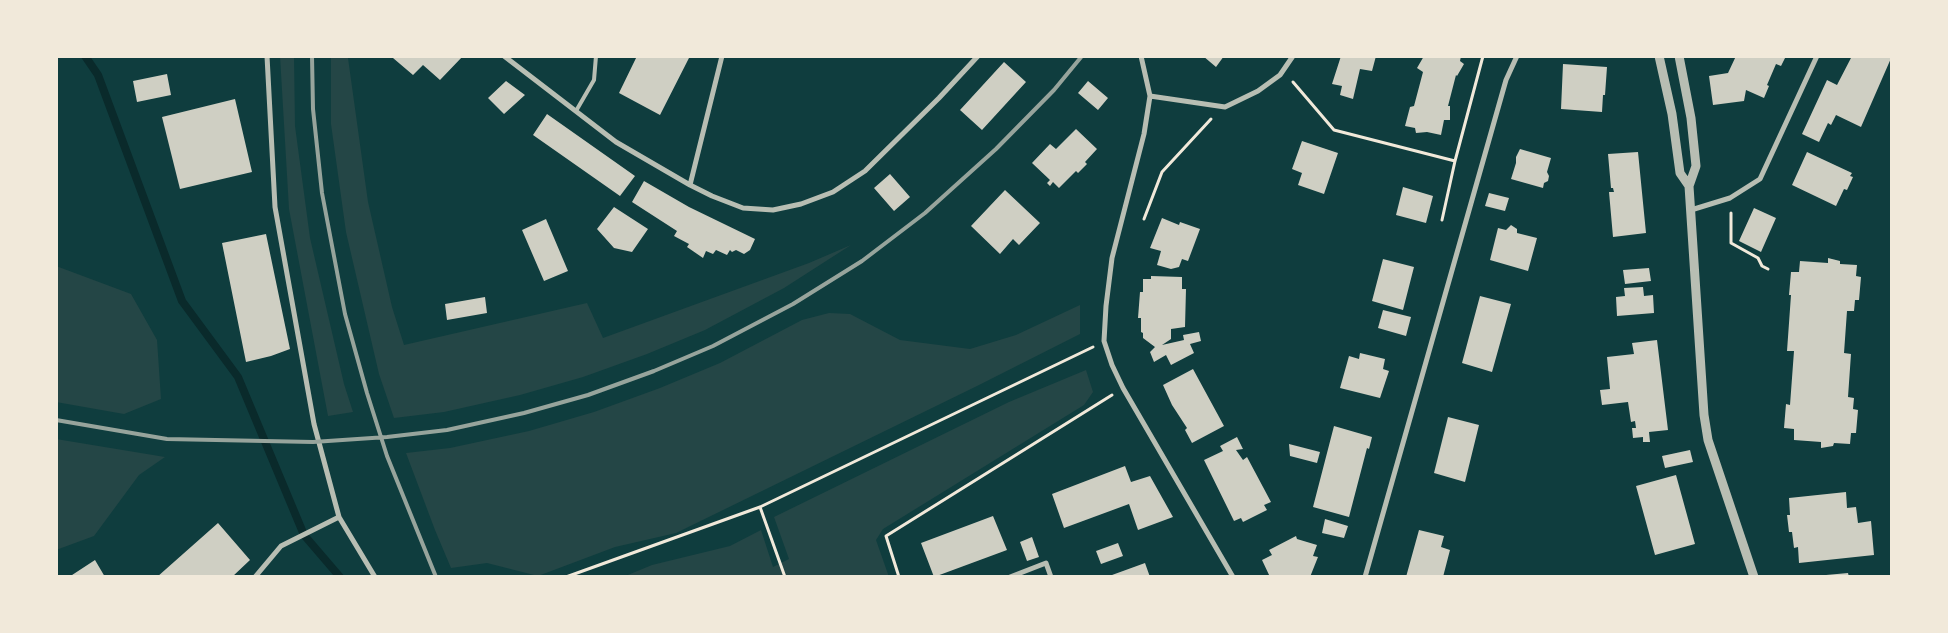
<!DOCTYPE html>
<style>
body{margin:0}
#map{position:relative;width:1948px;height:633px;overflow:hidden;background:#0f3d3e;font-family:"Work Sans",sans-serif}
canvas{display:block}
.frame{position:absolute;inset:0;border:58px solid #f1e9da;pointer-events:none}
</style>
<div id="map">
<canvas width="1948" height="633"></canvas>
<div class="frame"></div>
</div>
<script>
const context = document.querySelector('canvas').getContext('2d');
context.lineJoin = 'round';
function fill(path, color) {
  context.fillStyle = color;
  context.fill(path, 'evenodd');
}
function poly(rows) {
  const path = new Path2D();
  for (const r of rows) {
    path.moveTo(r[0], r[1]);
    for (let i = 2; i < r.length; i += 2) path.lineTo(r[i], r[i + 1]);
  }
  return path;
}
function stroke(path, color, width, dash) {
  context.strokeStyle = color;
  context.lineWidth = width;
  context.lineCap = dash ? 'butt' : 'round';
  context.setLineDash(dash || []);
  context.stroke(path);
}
fill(poly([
 [280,56,294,56,295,126,310,238,344,384,353,412,328,416,289,209],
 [331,56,350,56,348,58,368,202,392,307,404,345,587,303,603,338,809,263,851,245,784,288,705,330,647,354,583,377,520,395,444,412,394,418,379,374,346,232,331,124],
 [56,266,131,294,157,340,161,399,124,414,56,402],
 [1080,305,1080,334,977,386,676,533,615,547,538,576,487,563,451,568,435,530,406,453,450,448,529,431,594,412,660,388,720,363,802,320,829,313,850,314,900,340,970,349,1016,335],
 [1086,370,1093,392,1084,405,883,529,876,540,889,577,623,577,652,565,730,546,761,530,773,567,789,559,774,517,1009,402],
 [56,439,165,457,139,475,94,536,56,550]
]), '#244646');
stroke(poly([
 [85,56,98,75,182,301,238,377,304,535,340,577]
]), '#0a2a2b', 8);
fill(poly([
 [395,56,463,56,440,80,423,65,413,75,393,58],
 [637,56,690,56,660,115,619,93],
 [1203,56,1224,56,1216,67],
 [1341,56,1376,56,1372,71,1360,69,1353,99,1340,95,1342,86,1332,84],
 [1424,56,1461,56,1460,61,1464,64,1457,76,1456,75,1448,106,1450,106,1450,120,1444,120,1441,135,1427,132,1416,133,1415,128,1405,126,1410,107,1414,106,1423,72,1417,68],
 [1736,56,1786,56,1781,66,1776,64,1767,85,1769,86,1764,98,1746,90,1744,101,1713,105,1709,76,1728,73],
 [1852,56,1892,56,1861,127,1836,115,1831,125,1828,123,1819,142,1802,134,1827,80,1837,85],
 [1004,62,1026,82,982,130,960,110],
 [1563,64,1607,67,1605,95,1603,95,1602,112,1561,109],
 [167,74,171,95,137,102,133,81],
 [506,81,525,95,504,114,488,98],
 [1088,81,1108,98,1098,110,1078,93],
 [235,99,252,172,180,189,162,117],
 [547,114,635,176,620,196,533,135],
 [1076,129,1097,149,1085,162,1087,164,1078,173,1076,171,1059,188,1053,182,1050,186,1047,183,1050,180,1032,163,1050,144,1056,149],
 [1302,141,1338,153,1324,194,1298,185,1302,173,1292,169],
 [1520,149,1551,158,1547,172,1549,176,1548,181,1544,183,1543,188,1511,179,1516,163,1516,157],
 [1638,152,1646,233,1613,237,1609,192,1614,192,1613,188,1611,188,1608,154],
 [1807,152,1852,173,1850,176,1853,177,1847,190,1844,189,1836,206,1792,185],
 [890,174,910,197,894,211,874,188],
 [644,181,689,207,755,239,750,250,744,254,736,250,732,252,730,250,727,255,716,250,713,254,706,251,703,258,687,247,689,244,674,236,677,231,632,202],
 [1403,187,1433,196,1426,223,1396,215],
 [1005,190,1040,223,1019,245,1013,239,1000,254,971,226],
 [1489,193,1509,198,1505,211,1485,206],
 [614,207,648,229,632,252,614,248,597,229],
 [1754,208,1776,218,1761,252,1739,241],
 [1162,218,1179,225,1180,222,1200,229,1188,261,1182,259,1179,267,1171,269,1157,265,1161,251,1150,248],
 [546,219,568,271,544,281,522,230],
 [1511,225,1517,229,1517,233,1537,238,1528,271,1490,260,1498,228,1506,230],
 [266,234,290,349,271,356,246,362,222,243],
 [1828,258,1840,261,1840,264,1857,265,1856,276,1861,277,1859,300,1855,300,1854,311,1847,311,1844,353,1851,354,1848,397,1854,398,1853,409,1858,410,1856,433,1851,433,1850,444,1834,443,1833,446,1821,448,1821,442,1794,440,1794,429,1784,428,1786,404,1790,405,1794,351,1787,351,1791,295,1789,295,1791,272,1799,272,1800,261,1828,263],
 [1383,259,1414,267,1403,310,1372,301],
 [1649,268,1651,281,1625,284,1623,270],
 [1151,276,1182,277,1182,289,1186,289,1185,327,1171,329,1171,339,1162,345,1184,340,1183,335,1199,332,1201,341,1190,344,1194,353,1171,365,1166,355,1154,362,1150,352,1155,347,1143,338,1143,333,1141,332,1141,318,1138,318,1140,292,1143,292,1143,279,1151,279],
 [1643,287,1644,296,1653,295,1654,313,1617,316,1616,297,1625,296,1624,288],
 [1480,296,1511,304,1492,372,1462,363],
 [485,297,487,313,447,320,445,304],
 [1383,310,1411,317,1406,336,1378,328],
 [1657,340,1668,430,1649,432,1650,442,1643,442,1643,437,1633,438,1632,428,1636,428,1635,421,1631,422,1628,402,1602,405,1600,390,1610,389,1607,357,1634,354,1632,343],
 [1360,353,1385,359,1383,369,1389,371,1380,398,1340,388,1349,356,1359,359],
 [1193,369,1224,426,1192,443,1185,430,1187,428,1172,405,1163,385],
 [1448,417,1479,425,1465,482,1434,473],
 [1334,426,1372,437,1369,449,1367,448,1349,517,1313,507],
 [1237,437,1243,449,1236,450,1243,460,1247,457,1271,502,1264,505,1267,510,1243,522,1241,518,1234,521,1204,460,1223,451,1220,446],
 [1289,444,1320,452,1317,463,1290,456],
 [1690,450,1693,462,1665,468,1662,456],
 [1125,466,1131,482,1150,476,1173,517,1138,530,1129,504,1064,528,1052,494],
 [1676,475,1695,544,1655,555,1636,486],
 [1846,492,1847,508,1856,507,1858,523,1871,521,1874,555,1799,563,1798,547,1794,548,1792,532,1789,532,1787,515,1790,515,1789,498],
 [993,516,1007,550,934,577,921,543],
 [1325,519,1348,526,1344,538,1322,533],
 [218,523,250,560,232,577,157,577],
 [1419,530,1444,536,1441,547,1450,550,1443,577,1406,577],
 [1296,536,1297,539,1317,545,1313,556,1318,557,1310,577,1270,577,1262,560,1272,555,1269,550],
 [1032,537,1039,557,1027,561,1020,542],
 [1118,543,1123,556,1101,564,1096,551],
 [95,560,105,577,69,577],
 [1145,563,1150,577,1112,577,1112,575],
 [1848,573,1849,577,1826,577,1826,575]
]), '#cfcfc3');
stroke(poly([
 [1293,82,1334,130,1455,161],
 [1731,213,1731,243,1758,258,1762,266,1768,269],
 [1144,219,1162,172,1211,119],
 [1442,220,1455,161,1483,56],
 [760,507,785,577],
 [453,577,462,577],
 [566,577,760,507,1093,347],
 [899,577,886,536,1112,395]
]), '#f1e9da', 3);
stroke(poly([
 [576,111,594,80,596,56]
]), '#b8beb3', 4);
stroke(poly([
 [267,56,275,207,314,424,339,517,375,577],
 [504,56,616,142,690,185,712,196,743,208,773,210,801,204,833,192,865,171,939,98,978,56],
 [1141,56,1150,96,1144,134,1112,258,1106,306,1104,341,1112,365,1123,388,1233,577],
 [1150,96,1225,107,1258,91,1280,75,1293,56],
 [690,185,722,56],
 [1691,210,1730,198,1760,179,1817,56],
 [255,577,281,546,339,517],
 [1010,577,1046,563,1051,577],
 [1365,577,1506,80,1517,56]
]), '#b8beb3', 5);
stroke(poly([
 [1659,56,1672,114,1680,173,1689,186],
 [1679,56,1691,118,1696,166,1689,186,1704,415,1708,440,1754,577]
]), '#b8beb3', 9);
stroke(poly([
 [312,56,313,109,322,193,345,314,367,393,387,456,436,577],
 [56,420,167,439,313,442,387,437,447,430,524,413,588,395,654,371,713,346,793,304,862,261,925,213,996,149,1054,90,1082,56]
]), '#97a49c', 4);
</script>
